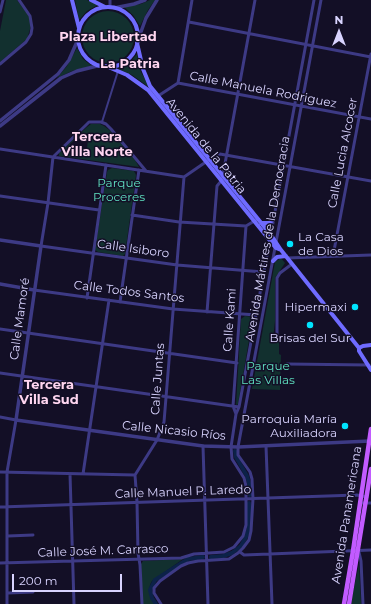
<!DOCTYPE html>
<meta charset="utf-8">
<style>
body{margin:0}
#map{position:relative;width:371px;height:604px;overflow:hidden;background:#130f26;font-family:Montserrat,sans-serif}
canvas{display:block}
.north{position:absolute;left:319px;top:12px;width:40px;height:40px;-webkit-text-stroke:3px #130f26;paint-order:stroke;rotate:0deg;font-size:11px;font-weight:700;line-height:16px;text-align:center;color:#d9d4ff}
.north::after{content:'';display:block;margin:auto;width:14px;height:18px;background:#d9d4ff;clip-path:polygon(50% 0,100% 100%,50% 72%,0 100%)}
.scale{position:absolute;left:12px;top:574px;width:110px;height:18px;box-sizing:border-box;border:2px solid #d9d4ff;border-top:0;padding-left:5px;font-size:12px;line-height:14px;white-space:nowrap;color:#d9d4ff;-webkit-text-stroke:3px #130f26;paint-order:stroke}
</style>
<div id="map">
<canvas width="371" height="604"></canvas>
<div class="north">N</div>
<div class="scale">200 m</div>
</div>
<script>
const context = document.querySelector('canvas').getContext('2d');
context.lineJoin = 'round';
function fill(path, color) {
  context.fillStyle = color;
  context.fill(path, 'evenodd');
}
function poly(rows) {
  const path = new Path2D();
  for (const r of rows) {
    if (r.length === 3) {
      path.moveTo(r[0] + r[2], r[1]);
      path.arc(r[0], r[1], r[2], 0, 2 * Math.PI);
      continue;
    }
    path.moveTo(r[0], r[1]);
    for (let i = 2; i < r.length; i += 2) path.lineTo(r[i], r[i + 1]);
  }
  return path;
}
function stroke(path, color, width, dash) {
  context.strokeStyle = color;
  context.lineWidth = width;
  context.lineCap = dash ? 'butt' : 'round';
  context.setLineDash(dash || []);
  context.stroke(path);
}
function write(font, color, halo, rows, align = 'center') {
  context.font = font + ' Montserrat,sans-serif';
  context.lineWidth = 3;
  context.setLineDash([]);
  context.textBaseline = 'middle';
  context.strokeStyle = halo;
  context.fillStyle = color;
  for (const [text, x, y, turn = 0] of rows) {
    context.save();
    context.translate(x, y);
    context.rotate((+turn || 0) * Math.PI / 180);
    context.textAlign = isNaN(turn) ? turn : align;
    if (halo) context.strokeText(text, 0, 0);
    context.fillText(text, 0, 0);
    context.restore();
  }
}
fill(poly([
 [6,0,17,0,29,16,31,26,27,39,0,62,0,31],
 [75,0,87,0,98,5,87,11,79,20],
 [150,0,155,0,148,10,140,26,133,15,124,7,141,4],
 [108,37,26],
 [77,48,83,59,92,66,72,71,57,78,67,66],
 [137,54,141,72,150,88,132,75,118,69,129,63],
 [91,124,100,124,104,126,112,132,135,160,139,167,59,156,59,153,87,127],
 [76,139,88,140,86,156,69,154,70,144],
 [112,168,134,171,136,175,125,254,123,256,98,252,95,250,107,172,108,170],
 [281,258,285,263,275,278,275,321,273,339,279,339,279,354,281,355,280,390,252,389,275,262],
 [245,316,253,317,238,404,236,405,241,319],
 [183,559,152,581,150,585,149,592,155,604,143,604,141,564,143,561],
 [359,564,361,604,351,604,351,602]
]), '#12302f');
stroke(poly([
 [235,451,236,457,247,476,249,483,250,495],
 [211,557,223,556,232,553,241,546,246,537,249,528,249,503],
 [156,604,152,598,150,590,155,580,188,559,203,557]
]), '#0c2248', 4);
stroke(poly([
 [102,122,118,71]
]), '#3d3a85', 2);
stroke(poly([
 [110,7,110,0],
 [0,12,3,0],
 [189,22,371,57],
 [0,64,26,42,31,34,32,28,30,16,19,0],
 [178,83,192,0],
 [158,96,178,83,371,119],
 [0,149,184,177],
 [53,157,48,203,41,246,177,265,263,272],
 [53,157,86,125,89,122,101,122,106,124,111,129,146,171],
 [0,196,99,210],
 [132,215,179,222,246,226,256,220],
 [333,256,371,54],
 [287,258,371,255],
 [34,290,173,309,256,315],
 [87,298,106,165],
 [120,302,139,170],
 [207,312,217,186,222,180,255,0],
 [0,329,237,363],
 [277,336,277,278,280,273,292,264],
 [287,364,369,365],
 [0,373,239,407],
 [236,414,233,406,246,226],
 [0,417,16,420,7,472,7,604],
 [203,446,208,604],
 [266,446,272,604],
 [0,472,135,475],
 [70,474,74,604],
 [83,474,109,300],
 [360,503,371,503],
 [0,507,357,495,367,497],
 [8,536,33,535],
 [240,552,244,555,371,550],
 [359,552,361,561,363,604],
 [0,563,181,558,194,554,224,552,234,547,243,536,246,525,246,486,244,478,232,459,231,447,236,414,239,407,314,0],
 [8,593,33,592],
 [142,604,140,565,138,553,137,502,135,475,157,440,164,422,184,177,216,155,220,154,371,181],
 [161,604,154,593,154,588,160,581,181,566,188,563,198,561,229,559,238,553,243,548,249,540,251,531,253,499,252,479,250,472,238,455,238,447,321,0]
]), '#3d3a85', 3);
stroke(poly([
 [114,8,134,4,145,0],
 [138,40,146,18,157,0],
 [0,121,58,74,69,60,79,37],
 [0,126,61,78,77,71,101,65],
 [0,240,41,246,16,420,203,446,238,447,370,441],
 [0,284,34,290]
]), '#3d3a85', 3.5);
stroke(poly([
 [72,0,79,28],
 [91,0,105,7],
 [108,37,30],
 [137,43,143,69,150,86,271,235,281,250,359,348,359,351,371,370],
 [106,66,127,75,148,90,276,248,281,250],
 [261,223,269,223,274,219],
 [273,261,277,257,286,256],
 [359,348,363,346,371,345]
]), '#6f6bff', 4);
stroke(poly([
 [344,604,353,551,371,429],
 [349,604,371,469]
]), '#c25bff', 4.5);
for (const [x, y, r, color] of [
 [290,244,4,"#00e5ff"],
 [355,307,4,"#00e5ff"],
 [310,325,4,"#00e5ff"],
 [345,426,4,"#00e5ff"]
]) {
  const dot = new Path2D();
  dot.arc(x, y, r, 0, 2 * Math.PI);
  context.fillStyle = color;
  context.fill(dot);
  stroke(dot, '#130f26', 1.5);
}
write('12px', '#d9d4ff', '#130f26', [
 ["Calle Manuela Rodriguez",263,90,11],
 ["Avenida de la Patria",206,146,51],
 ["Calle Lucia Alcocer",343,153,-79],
 ["Avenida Mártires de la Democracia",268,239,-80],
 ["Calle Isiboro",133,249,8],
 ["Calle Todos Santos",129,292,7],
 ["Calle Mamoré",20,319,-82],
 ["Calle Kami",230,320,-86],
 ["Calle Juntas",158,379,-86],
 ["Calle Nicasio Ríos",174,431,6],
 ["Calle Manuel P. Laredo",183,492,-2],
 ["Avenida Panamericana",347,515,-81],
 ["Calle José M. Carrasco",103,551,-2]
]);
write('12px', '#5fe0c0', '#130f26', [
 ["Parque",119,183],
 ["Proceres",119,197],
 ["Parque",268,366],
 ["Las Villas",268,380]
]);
write('12px', '#d9d4ff', '#130f26', [
 ["La Casa",298,237,"left"],
 ["de Dios",298,251,"left"],
 ["Hipermaxi",347,307],
 ["Brisas del Sur",310,338,"center"],
 ["Parroquia María",337,419],
 ["Auxiliadora",337,433]
], 'right');
write('bold 13px', '#ffd6f0', '#130f26', [
 ["Plaza Libertad",108,37],
 ["La Patria",130,64],
 ["Tercera",97,137],
 ["Villa Norte",97,152],
 ["Tercera",49,385],
 ["Villa Sud",49,400]
]);
</script>
